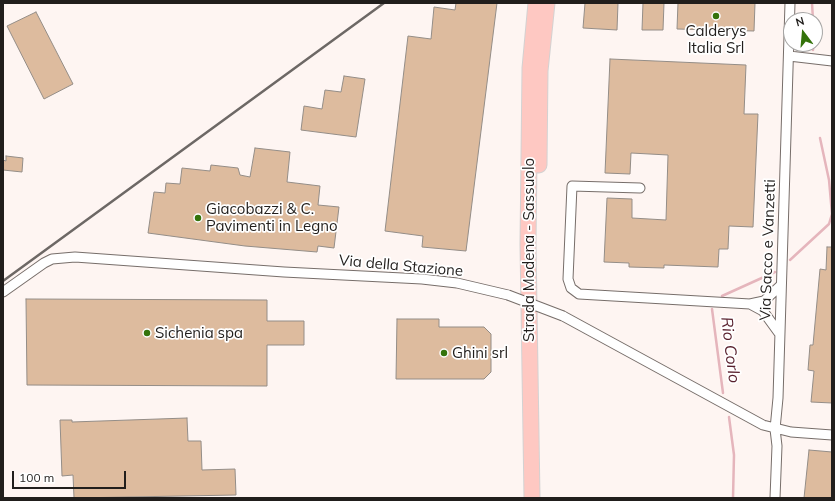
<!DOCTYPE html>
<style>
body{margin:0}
#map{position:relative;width:835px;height:501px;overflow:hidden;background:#fef5f2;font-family:Mulish,sans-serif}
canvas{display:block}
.frame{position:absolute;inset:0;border:4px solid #211e1c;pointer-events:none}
.north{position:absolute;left:783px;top:12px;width:40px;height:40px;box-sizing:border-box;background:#fff;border:1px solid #a6a5a4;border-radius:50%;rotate:344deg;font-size:11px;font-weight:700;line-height:16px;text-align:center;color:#211e1c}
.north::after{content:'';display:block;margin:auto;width:14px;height:18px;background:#34730b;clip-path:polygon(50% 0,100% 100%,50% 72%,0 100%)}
.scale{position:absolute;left:12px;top:471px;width:114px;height:18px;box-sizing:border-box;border:2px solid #211e1c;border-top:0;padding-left:5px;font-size:12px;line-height:14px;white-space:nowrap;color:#211e1c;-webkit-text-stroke:3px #fff;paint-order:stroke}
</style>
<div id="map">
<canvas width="835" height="501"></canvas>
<div class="frame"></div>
<div class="north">N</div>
<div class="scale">100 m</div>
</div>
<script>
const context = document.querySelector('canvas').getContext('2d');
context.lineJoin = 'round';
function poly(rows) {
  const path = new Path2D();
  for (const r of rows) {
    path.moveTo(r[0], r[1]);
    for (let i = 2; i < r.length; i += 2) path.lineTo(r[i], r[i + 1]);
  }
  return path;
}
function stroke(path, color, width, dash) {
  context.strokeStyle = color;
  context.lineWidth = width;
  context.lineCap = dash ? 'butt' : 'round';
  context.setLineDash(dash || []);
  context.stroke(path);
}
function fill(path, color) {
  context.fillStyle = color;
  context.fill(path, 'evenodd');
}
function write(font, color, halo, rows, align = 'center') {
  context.font = font + ' Mulish,sans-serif';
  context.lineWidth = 3.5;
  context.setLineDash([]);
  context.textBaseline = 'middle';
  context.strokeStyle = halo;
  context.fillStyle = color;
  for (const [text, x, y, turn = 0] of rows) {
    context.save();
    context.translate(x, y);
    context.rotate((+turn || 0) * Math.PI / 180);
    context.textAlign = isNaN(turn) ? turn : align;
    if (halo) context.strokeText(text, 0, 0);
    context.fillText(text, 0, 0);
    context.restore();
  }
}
stroke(poly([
 [812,3,813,20],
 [813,50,813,44],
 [790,260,829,224,832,214,829,180,820,138],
 [722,296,775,272],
 [712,309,723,393],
 [729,417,734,455,733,498]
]), '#e5b5bc', 2.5);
const building = poly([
 [456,3,497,3,466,251,422,247,423,236,385,231,408,36,431,39,434,7,455,10,456,3],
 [585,3,618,3,617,30,583,28,585,3],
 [643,3,664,3,663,30,642,30,643,3],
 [678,3,755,3,754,31,677,29,678,3],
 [36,12,73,84,44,99,7,26,36,12],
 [610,59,746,65,744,114,758,114,753,227,729,226,728,249,719,249,718,267,664,265,664,268,629,267,629,263,604,262,607,198,632,199,632,218,666,220,668,155,631,153,630,174,605,173,610,59],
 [344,76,365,79,356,137,301,130,304,106,322,109,325,90,341,92,344,76],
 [255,148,290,152,287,182,320,186,318,205,339,207,334,248,318,246,317,252,245,246,148,233,154,192,165,193,166,183,180,184,182,168,210,171,211,165,238,168,240,175,250,177,255,148],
 [6,156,23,158,22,172,3,170,3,160,6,161,6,156],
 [827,247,832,247,832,403,811,402,814,371,808,370,810,345,813,345,820,269,826,270,827,247],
 [26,299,267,300,267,321,304,321,304,345,267,345,267,386,27,385,26,299],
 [397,319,439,319,439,327,484,327,491,334,491,372,484,379,396,379,397,319],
 [187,418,188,441,201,441,202,470,235,469,236,495,74,498,73,475,62,476,60,420,72,420,72,422,187,418],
 [809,450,832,452,832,498,804,498,809,450]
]);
fill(building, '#ddbb9e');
stroke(building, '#948d87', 1);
const minor = poly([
 [789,56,832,61],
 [640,188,572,186,568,279,571,288,579,294,750,304,764,301,780,286],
 [3,292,44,263,52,259,75,257,284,272,422,279,457,283,508,295],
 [750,304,763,311,779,333],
 [563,316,763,425,791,432,832,435],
 [775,498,777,446,775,429,778,398,790,3]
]);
const trunk = poly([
 [539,165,540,71,547,3],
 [532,498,528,244,530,68,536,3]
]);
stroke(minor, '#776e6a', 11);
stroke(trunk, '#d3d2d2', 17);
stroke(minor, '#fff', 9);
stroke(trunk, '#fec8c2', 15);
stroke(poly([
 [3,281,384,3]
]), '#6d6865', 2.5);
const minorBridge = poly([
 [508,295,563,316]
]);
stroke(minorBridge, '#776e6a', 11, []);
stroke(minorBridge, '#fff', 9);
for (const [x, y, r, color] of [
 [716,16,4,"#34730b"],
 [198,218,4,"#34730b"],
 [147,333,4,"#34730b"],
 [444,353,4,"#34730b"]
]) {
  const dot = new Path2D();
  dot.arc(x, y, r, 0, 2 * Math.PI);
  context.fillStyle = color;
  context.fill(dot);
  stroke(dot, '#fff', 1.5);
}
write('15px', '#211e1c', '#fff', [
 ["Calderys",716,31,"center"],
 ["Italia Srl",716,48,"center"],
 ["Giacobazzi & C.",206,209],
 ["Pavimenti in Legno",206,226],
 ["Sichenia spa",155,333],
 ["Ghini srl",452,353]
], 'left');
write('15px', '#211e1c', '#fff', [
 ["Strada Modena - Sassuolo",529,250,-90],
 ["Via Sacco e Vanzetti",768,250,-88],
 ["Via della Stazione",401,266,5]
]);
write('italic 16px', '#581f2c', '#fff', [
 ["Rio Corlo",730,350,83]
]);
</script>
